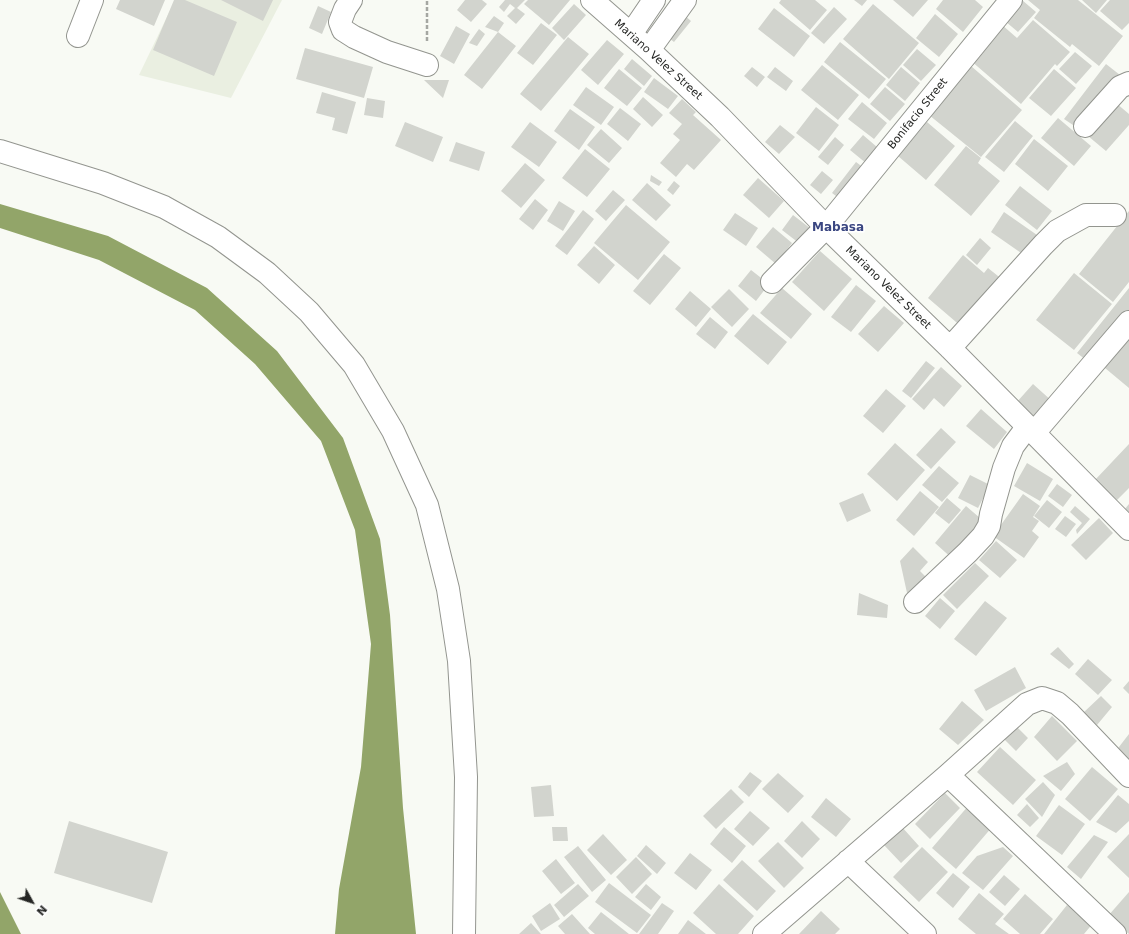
<!DOCTYPE html>
<style>
body{margin:0}
#map{position:relative;width:1129px;height:934px;overflow:hidden;background:#f8faf4;font-family:"DejaVu Sans",sans-serif}
canvas{display:block}
.north{position:absolute;left:12px;top:882px;width:40px;height:40px;-webkit-text-stroke:3px #fff;paint-order:stroke;rotate:130deg;font-size:11px;font-weight:700;line-height:16px;text-align:center;color:#252624}
.north::after{content:'';display:block;margin:auto;width:14px;height:18px;background:#252624;clip-path:polygon(50% 0,100% 100%,50% 72%,0 100%)}
</style>
<div id="map">
<canvas width="1129" height="934"></canvas>
<div class="north">N</div>
</div>
<script>
const context = document.querySelector('canvas').getContext('2d');
context.lineJoin = 'round';
function fill(path, color) {
  context.fillStyle = color;
  context.fill(path, 'evenodd');
}
function poly(rows) {
  const path = new Path2D();
  for (const r of rows) {
    path.moveTo(r[0], r[1]);
    for (let i = 2; i < r.length; i += 2) path.lineTo(r[i], r[i + 1]);
  }
  return path;
}
function stroke(path, color, width, dash) {
  context.strokeStyle = color;
  context.lineWidth = width;
  context.lineCap = dash ? 'butt' : 'round';
  context.setLineDash(dash || []);
  context.stroke(path);
}
function write(font, color, halo, rows, align = 'center') {
  context.font = font + ' "DejaVu Sans",sans-serif';
  context.lineWidth = 3.5;
  context.setLineDash([]);
  context.textBaseline = 'middle';
  context.strokeStyle = halo;
  context.fillStyle = color;
  for (const [text, x, y, turn = 0] of rows) {
    context.save();
    context.translate(x, y);
    context.rotate((+turn || 0) * Math.PI / 180);
    context.textAlign = isNaN(turn) ? turn : align;
    if (halo) context.strokeText(text, 0, 0);
    context.fillText(text, 0, 0);
    context.restore();
  }
}
fill(poly([
 [175,0,282,0,231,98,139,75]
]), '#eaefe1');
fill(poly([
 [0,204,108,236,207,288,277,351,343,438,380,539,390,615,403,808,416,934,335,934,339,889,361,767,371,644,355,530,321,441,255,364,195,310,99,260,0,228],
 [0,892,21,934,0,934]
]), '#92a569');
fill(poly([
 [120,0,165,0,154,26,116,9],
 [174,0,185,0,237,22,214,76,153,50],
 [221,0,273,0,263,21],
 [465,0,482,0,487,4,471,22,457,10],
 [505,0,525,0,517,8,525,14,516,24,507,16,515,8,510,4,504,12,499,7],
 [528,0,570,0,549,25,524,4],
 [781,0,815,0,827,10,810,30,779,3],
 [854,0,867,0,862,6],
 [893,0,928,0,913,17],
 [943,0,975,0,983,7,963,32,936,9],
 [1002,0,1022,0,1036,12,1018,32,993,11],
 [1028,0,1078,0,1123,36,1099,66,1072,44,1070,47,1034,18,1040,10],
 [1082,0,1107,0,1096,13],
 [1110,0,1129,0,1129,23,1122,30,1100,11],
 [574,4,586,15,564,40,552,28],
 [873,4,919,43,889,79,843,39],
 [318,6,331,12,322,34,309,28],
 [834,7,847,19,824,44,811,33],
 [774,8,810,36,794,57,758,29],
 [683,14,691,21,674,42,666,36],
 [935,14,958,34,939,57,916,38],
 [494,16,504,23,498,32,485,27],
 [1033,20,1070,52,1057,66,1055,64,1021,104,970,60,1001,24,1017,38],
 [541,23,557,35,533,65,517,53],
 [456,26,470,34,454,64,440,56],
 [479,29,485,34,477,46,469,43],
 [498,32,516,46,482,89,464,75],
 [568,37,589,54,541,111,520,94],
 [607,40,624,54,598,85,581,70],
 [840,42,886,79,869,99,824,62],
 [305,48,373,67,364,98,296,79],
 [917,49,936,65,921,81,903,65],
 [1075,52,1092,66,1076,84,1059,69],
 [632,59,652,76,644,86,624,69],
 [1106,64,1120,75,1079,129,1064,119],
 [822,65,859,95,838,120,801,90],
 [971,66,1022,110,981,157,929,115],
 [752,67,765,77,757,87,744,76],
 [775,67,793,81,786,91,767,77],
 [901,67,920,83,905,101,886,85],
 [619,69,642,88,627,106,604,88],
 [1054,69,1076,88,1051,116,1029,98],
 [654,78,678,96,668,109,644,92],
 [424,80,449,80,443,98],
 [586,87,614,107,601,125,573,105],
 [885,87,905,104,890,121,870,104],
 [322,92,356,102,347,134,332,130,335,118,316,113],
 [643,97,663,115,652,127,633,109],
 [367,98,385,101,383,118,364,115],
 [682,99,696,112,693,115,721,140,694,170,687,164,676,177,660,163,680,140,673,134,682,124,669,113],
 [862,102,887,123,874,139,848,119],
 [1116,103,1129,114,1129,125,1106,151,1088,136],
 [816,107,839,125,819,151,796,133],
 [620,108,641,124,628,141,607,124],
 [570,109,595,127,579,150,554,131],
 [1058,118,1091,146,1074,166,1041,138],
 [1015,121,1033,136,1004,172,985,157],
 [405,122,443,137,433,162,395,146],
 [530,122,557,142,539,167,511,147],
 [927,122,955,146,926,180,898,156],
 [780,125,795,137,779,154,765,142],
 [601,129,622,148,609,163,587,145],
 [863,135,884,153,872,168,850,150],
 [835,137,844,145,828,165,818,157],
 [1034,139,1068,166,1048,191,1015,164],
 [456,142,485,152,479,171,449,161],
 [966,146,981,158,978,163,1000,181,971,216,934,185],
 [585,149,610,169,587,197,562,178],
 [856,162,868,171,844,202,832,193],
 [525,163,545,180,521,208,501,191],
 [822,171,833,180,821,194,810,185],
 [651,175,662,182,659,186,650,181],
 [758,178,784,201,769,218,743,195],
 [674,181,680,186,673,195,667,190],
 [647,183,671,205,656,221,632,200],
 [1020,186,1052,211,1037,230,1005,205],
 [613,190,625,200,606,221,595,211],
 [535,199,548,210,533,230,519,219],
 [559,201,575,211,563,231,547,221],
 [626,205,670,242,638,280,594,243],
 [583,210,594,219,567,255,555,246],
 [1129,211,1129,282,1113,302,1079,274],
 [1004,212,1037,235,1024,255,991,232],
 [735,213,758,228,746,246,723,230],
 [793,215,815,232,804,247,782,230],
 [773,227,792,243,776,264,756,247],
 [980,238,991,248,977,265,966,255],
 [594,246,615,265,599,284,577,265],
 [820,251,852,279,824,311,792,282],
 [664,254,681,268,650,305,633,291],
 [963,255,984,273,988,268,1003,280,963,328,928,298],
 [751,270,769,284,756,301,738,286],
 [1074,273,1112,304,1074,350,1036,320],
 [856,285,876,301,851,332,831,317],
 [782,288,812,314,791,339,760,313],
 [1129,288,1129,316,1091,364,1077,353],
 [729,289,749,309,732,327,711,307],
 [690,291,711,309,696,327,675,309],
 [884,306,904,323,878,352,858,334],
 [753,314,787,342,768,365,734,336],
 [710,317,728,332,715,349,696,334],
 [1129,326,1129,388,1099,363],
 [926,361,935,368,911,398,902,391],
 [941,367,962,386,944,407,934,398,924,410,912,399],
 [1033,384,1053,402,1036,421,1016,403],
 [886,389,906,406,883,433,863,416],
 [981,409,1007,432,994,449,966,426],
 [941,428,956,442,931,469,916,455],
 [895,443,925,470,897,501,867,474],
 [1129,444,1129,488,1117,500,1095,480],
 [1027,463,1053,479,1040,501,1014,486],
 [939,466,959,483,942,502,922,485],
 [970,475,990,485,978,508,958,498],
 [1057,484,1072,495,1063,507,1048,496],
 [920,491,939,507,914,536,896,520],
 [863,493,871,511,847,522,839,503],
 [1023,494,1040,506,1033,517,1039,521,1032,531,1039,537,1024,558,993,536],
 [947,498,961,510,949,524,935,513],
 [1047,500,1062,512,1049,528,1034,516],
 [1129,504,1129,513,1124,510],
 [966,506,987,524,955,561,935,543],
 [1075,506,1090,519,1077,534,1076,530,1082,523,1070,512],
 [1065,516,1076,524,1066,537,1055,529],
 [1099,518,1113,533,1086,560,1071,545],
 [996,541,1017,560,1000,578,979,560],
 [913,547,928,562,920,571,930,581,909,602,900,561],
 [975,563,989,576,957,609,943,595],
 [859,593,888,605,887,618,857,615],
 [940,598,955,611,940,629,925,616],
 [985,601,1007,618,976,656,954,639],
 [1058,647,1074,664,1069,669,1050,654],
 [1088,659,1112,680,1098,695,1075,674],
 [1015,667,1026,688,986,711,974,690],
 [1129,681,1129,694,1123,688],
 [1101,696,1112,707,1097,725,1083,713],
 [962,701,984,720,958,745,939,729],
 [1052,716,1077,741,1057,761,1034,737],
 [1015,725,1028,738,1016,751,1003,738],
 [1129,734,1129,768,1112,756],
 [1000,747,1036,780,1013,805,977,772],
 [1067,762,1075,774,1061,791,1043,776],
 [1092,767,1118,789,1090,821,1065,799],
 [750,772,762,781,749,797,738,787],
 [778,773,804,796,788,813,762,789],
 [1043,782,1055,795,1042,817,1025,799],
 [551,785,554,816,534,817,531,787],
 [731,789,744,802,716,829,703,816],
 [945,793,960,808,930,839,915,824],
 [1118,795,1129,804,1129,821,1116,833,1096,822],
 [826,798,851,819,836,837,811,817],
 [1027,804,1039,818,1030,827,1017,815],
 [969,805,993,826,956,869,932,848],
 [1059,805,1085,824,1062,855,1036,836],
 [750,811,770,828,753,846,734,829],
 [69,821,168,852,152,903,54,873],
 [802,821,820,839,802,858,784,841],
 [552,827,567,827,568,841,553,841],
 [724,827,746,846,732,863,710,844],
 [902,827,919,846,901,863,884,845],
 [603,834,627,860,611,875,587,850],
 [1129,834,1129,878,1107,857],
 [1094,835,1108,842,1081,879,1067,867],
 [778,842,804,868,784,888,758,861],
 [646,845,666,863,657,874,637,856],
 [578,846,606,880,592,892,564,857],
 [922,847,948,872,919,902,893,877],
 [1003,847,1013,856,983,890,962,873,977,856],
 [690,853,712,870,696,890,674,873],
 [636,857,652,874,632,894,616,877],
 [556,859,575,883,561,894,542,871],
 [742,860,776,891,757,911,723,880],
 [953,873,970,887,953,908,936,893],
 [1004,875,1020,889,1005,906,989,892],
 [609,883,651,915,637,933,595,902],
 [578,884,589,896,564,917,554,905],
 [646,884,661,897,651,910,635,897],
 [719,884,754,916,738,934,716,934,693,913],
 [1129,892,1129,934,1108,916],
 [979,893,1004,914,995,924,1009,934,976,934,958,919],
 [1025,894,1053,919,1040,934,1020,934,1003,919],
 [550,903,560,919,541,931,532,916],
 [662,903,674,911,658,934,639,934],
 [1067,905,1094,922,1084,934,1044,934],
 [821,911,840,929,835,934,799,934],
 [601,912,629,934,595,934,588,928],
 [572,914,590,934,565,934,558,926],
 [688,920,706,934,678,934],
 [531,923,541,934,519,934]
]), '#d2d4ce');
const minor = poly([
 [351,0,345,9,340,22,343,30,354,37,387,52,427,65],
 [592,0,649,50,720,117,826,227,950,348,1129,529],
 [631,34,654,0],
 [78,36,92,0],
 [649,50,685,0],
 [1085,126,1120,87,1129,83],
 [0,151,103,183,164,207,218,237,267,273,309,312,354,365,393,431,427,505,448,589,459,661,466,777,464,934],
 [772,282,826,227,1011,0],
 [950,348,1043,245,1057,231,1086,215,1115,215],
 [1034,433,1129,322],
 [915,602,968,552,983,536,989,526,991,514,1004,468,1013,446,1028,426],
 [948,775,1115,934],
 [848,861,925,934],
 [764,934,948,775,1027,704,1042,698,1057,703,1070,714,1129,776]
]);
stroke(minor, '#93958f', 24);
stroke(poly([
 [427,41,427,0]
]), '#a5a7a2', 2.5, [4, 2]);
stroke(minor, '#fff', 22);
write('11px', '#252624', '#fff', [
 ["Mariano Velez Street",658,60,42],
 ["Bonifacio Street",918,114,-51],
 ["Mariano Velez Street",888,288,44]
]);
write('bold 12px', '#3a4681', '#fff', [
 ["Mabasa",838,228]
]);
</script>
